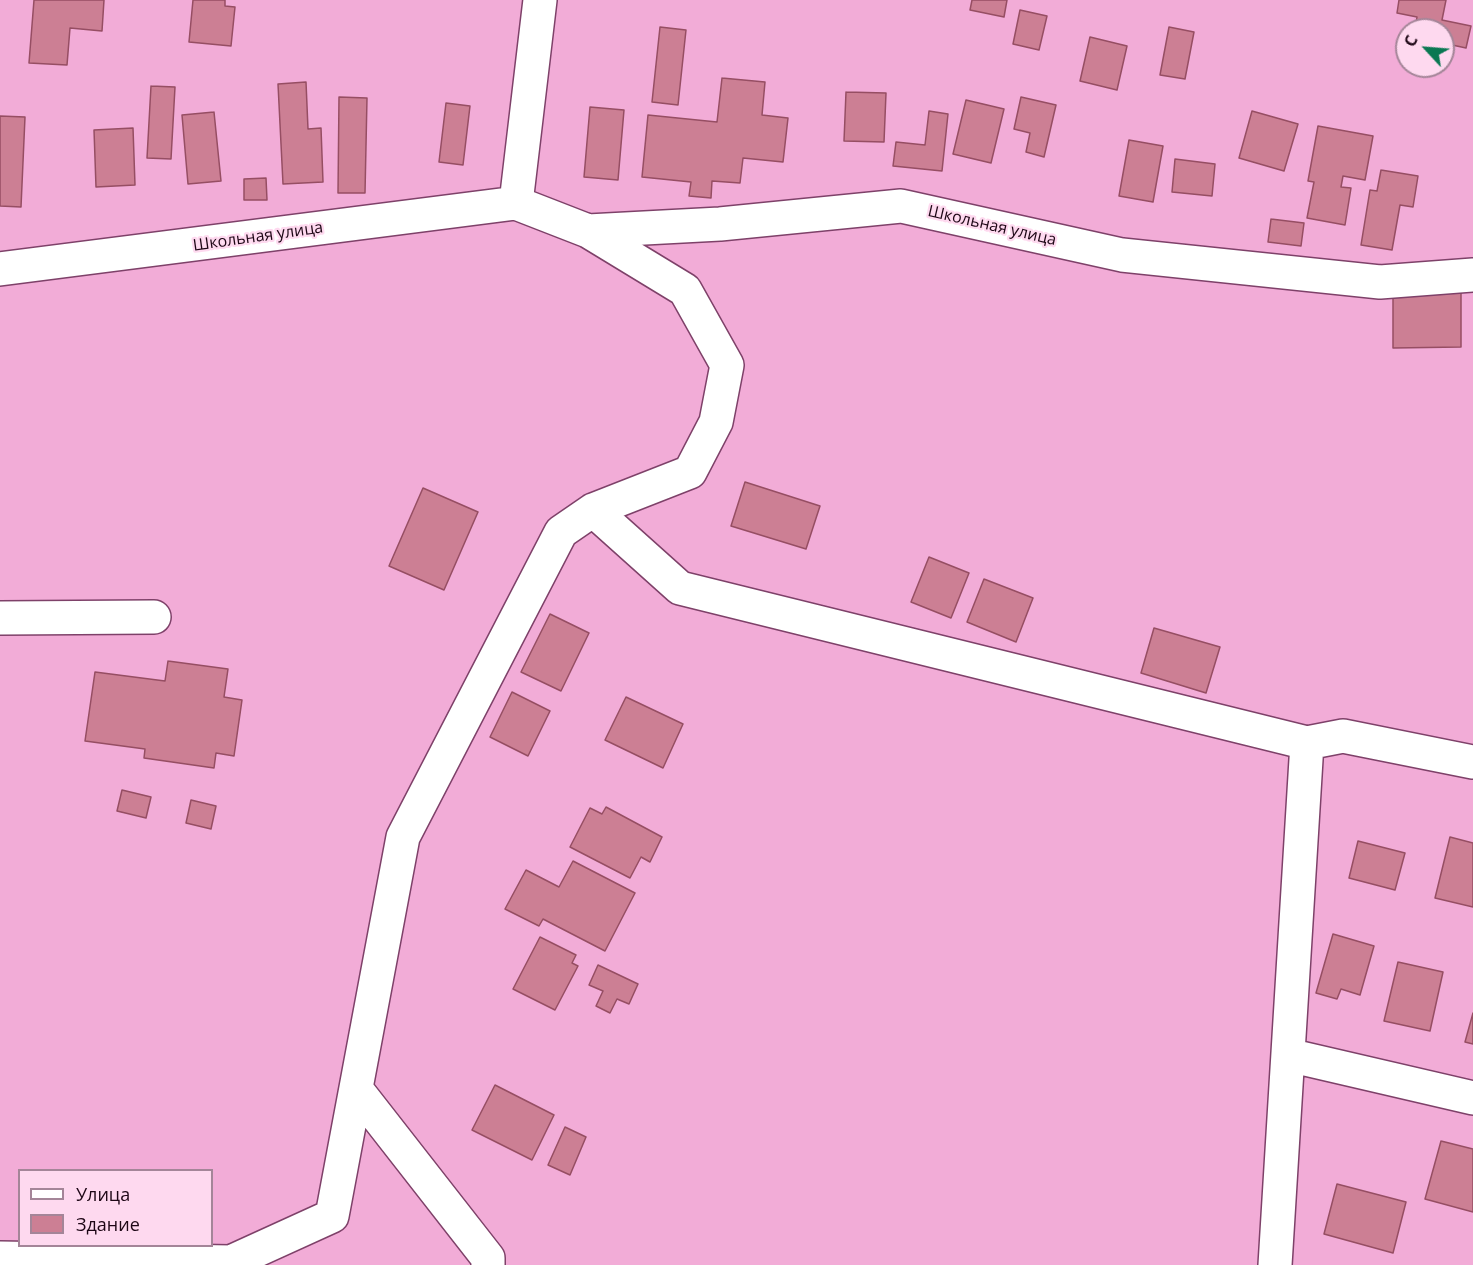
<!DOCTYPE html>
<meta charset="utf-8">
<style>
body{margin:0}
#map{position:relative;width:1473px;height:1265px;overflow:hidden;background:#f2acd7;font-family:"Open Sans",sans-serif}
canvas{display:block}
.legend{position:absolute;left:18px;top:1169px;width:195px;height:78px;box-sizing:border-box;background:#fed9ef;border:2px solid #a48598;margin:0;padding:8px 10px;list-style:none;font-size:18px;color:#1d0615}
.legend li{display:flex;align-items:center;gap:12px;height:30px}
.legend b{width:30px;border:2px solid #a48598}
.north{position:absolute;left:1395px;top:18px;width:60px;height:60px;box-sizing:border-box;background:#fed9ef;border:2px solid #a48598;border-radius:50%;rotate:296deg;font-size:16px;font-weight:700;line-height:24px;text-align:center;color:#1d0615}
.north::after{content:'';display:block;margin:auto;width:21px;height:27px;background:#0a7852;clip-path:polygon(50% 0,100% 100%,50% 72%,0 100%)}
</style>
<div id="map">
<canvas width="1473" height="1265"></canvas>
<ul class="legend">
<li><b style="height:8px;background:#fff"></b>Улица</li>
<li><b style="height:16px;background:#cc7f94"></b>Здание</li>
</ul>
<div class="north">С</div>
</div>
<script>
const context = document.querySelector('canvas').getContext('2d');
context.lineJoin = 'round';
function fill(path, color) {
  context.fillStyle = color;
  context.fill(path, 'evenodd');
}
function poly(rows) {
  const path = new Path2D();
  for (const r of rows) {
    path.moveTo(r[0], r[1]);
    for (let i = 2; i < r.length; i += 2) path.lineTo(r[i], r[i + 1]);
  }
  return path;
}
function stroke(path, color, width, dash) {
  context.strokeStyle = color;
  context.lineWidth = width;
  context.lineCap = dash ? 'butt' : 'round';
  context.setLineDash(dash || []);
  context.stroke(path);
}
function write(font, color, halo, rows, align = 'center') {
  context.font = font + ' "Open Sans",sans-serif';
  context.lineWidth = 4.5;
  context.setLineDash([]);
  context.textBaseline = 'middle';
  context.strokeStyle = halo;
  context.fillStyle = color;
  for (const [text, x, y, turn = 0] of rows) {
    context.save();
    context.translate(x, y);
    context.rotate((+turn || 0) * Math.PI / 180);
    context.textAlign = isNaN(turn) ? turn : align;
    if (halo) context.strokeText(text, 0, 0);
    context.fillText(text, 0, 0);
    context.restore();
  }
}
const building = poly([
 [34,0,104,0,102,31,70,28,67,65,29,63,34,0],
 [193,0,225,0,225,6,235,7,231,46,189,42,193,0],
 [972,0,1007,0,1004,17,970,10,972,0],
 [1399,0,1446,0,1442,20,1471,26,1466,48,1443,43,1443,30,1415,30,1417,17,1397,13,1399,0],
 [1020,10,1047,16,1039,50,1013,44,1020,10],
 [660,27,686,30,678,105,652,102,660,27],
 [1169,27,1194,32,1185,79,1160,75,1169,27],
 [1090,37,1127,46,1117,90,1080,81,1090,37],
 [722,78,765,82,762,115,788,118,783,162,743,158,740,183,712,181,711,198,689,196,691,182,642,177,648,115,717,122,722,78],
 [306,82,308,129,321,128,323,182,283,184,278,84,306,82],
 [151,86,175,87,171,159,147,158,151,86],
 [846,92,886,93,884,142,844,141,846,92],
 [339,97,367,98,365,193,338,193,339,97],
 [1021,97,1056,105,1044,157,1026,152,1030,133,1014,129,1021,97],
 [966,100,1004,109,991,163,953,154,966,100],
 [446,103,470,106,463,165,439,162,446,103],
 [590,107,624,110,618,180,584,177,590,107],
 [929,111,948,114,942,171,893,166,896,142,925,145,929,111],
 [1252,111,1298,124,1284,171,1239,158,1252,111],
 [214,112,221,181,188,184,182,115,214,112],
 [0,116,25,117,21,207,0,206,0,116],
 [1318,126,1373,136,1365,180,1343,176,1341,187,1351,188,1345,225,1307,218,1314,182,1308,181,1318,126],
 [133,128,135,185,96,187,94,130,133,128],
 [1129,140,1163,146,1153,202,1119,196,1129,140],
 [1175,159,1215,164,1212,196,1172,192,1175,159],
 [1381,170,1418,176,1413,207,1400,205,1392,250,1361,245,1370,190,1377,191,1381,170],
 [266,178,267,200,244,200,244,179,266,178],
 [1271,219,1304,223,1301,246,1268,242,1271,219],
 [1393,292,1461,292,1461,347,1393,348,1393,292],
 [745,482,820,506,806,549,731,526,745,482],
 [423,488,478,512,444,590,389,566,423,488],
 [929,557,969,573,951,618,911,602,929,557],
 [984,579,1033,598,1016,642,967,622,984,579],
 [550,614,589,633,561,691,521,672,550,614],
 [1154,628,1220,647,1206,693,1141,673,1154,628],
 [168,661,228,669,224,697,242,700,234,756,216,753,214,768,144,758,145,749,85,741,95,672,165,681,168,661],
 [512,692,550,711,528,756,490,737,512,692],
 [626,697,683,724,663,768,605,740,626,697],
 [122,790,151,797,146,818,117,811,122,790],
 [191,800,216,806,211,829,186,823,191,800],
 [606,807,662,837,650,862,641,857,630,878,570,847,590,808,602,814,606,807],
 [1450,837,1473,843,1473,907,1435,898,1450,837],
 [1358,841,1405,853,1395,890,1349,878,1358,841],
 [573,861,635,893,605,951,543,919,539,926,505,909,526,870,559,887,573,861],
 [1333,934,1374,946,1360,995,1341,989,1337,999,1316,993,1333,934],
 [540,937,576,955,572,963,578,966,555,1010,513,989,540,937],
 [1398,962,1443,972,1430,1031,1384,1021,1398,962],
 [598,965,638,984,629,1004,617,999,610,1013,596,1006,603,991,589,985,598,965],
 [1473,1013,1473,1044,1465,1042,1473,1013],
 [495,1085,554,1115,532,1160,472,1130,495,1085],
 [565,1127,586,1137,570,1175,548,1165,565,1127],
 [1441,1141,1473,1149,1473,1212,1425,1199,1441,1141],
 [1337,1184,1406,1202,1393,1253,1324,1234,1337,1184]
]);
fill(building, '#cc7f94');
stroke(building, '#964e63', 1.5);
const street = poly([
 [516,203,540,0],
 [588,231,685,290,727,365,716,422,690,472,593,510,680,588,1307,743,1275,1265],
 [0,269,516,203,588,231,720,224,901,206,1122,255,1380,282,1473,275],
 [0,618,154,617],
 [1307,743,1343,736,1473,762],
 [1288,1055,1473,1098],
 [356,1089,488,1258,488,1265],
 [0,1258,231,1262,332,1216,403,837,561,532,593,510]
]);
stroke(street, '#7e4169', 36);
stroke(street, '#fff', 33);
write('16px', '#1d0615', '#fed9ef', [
 ["Школьная улица",992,226,13],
 ["Школьная улица",258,237,-8]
]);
</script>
